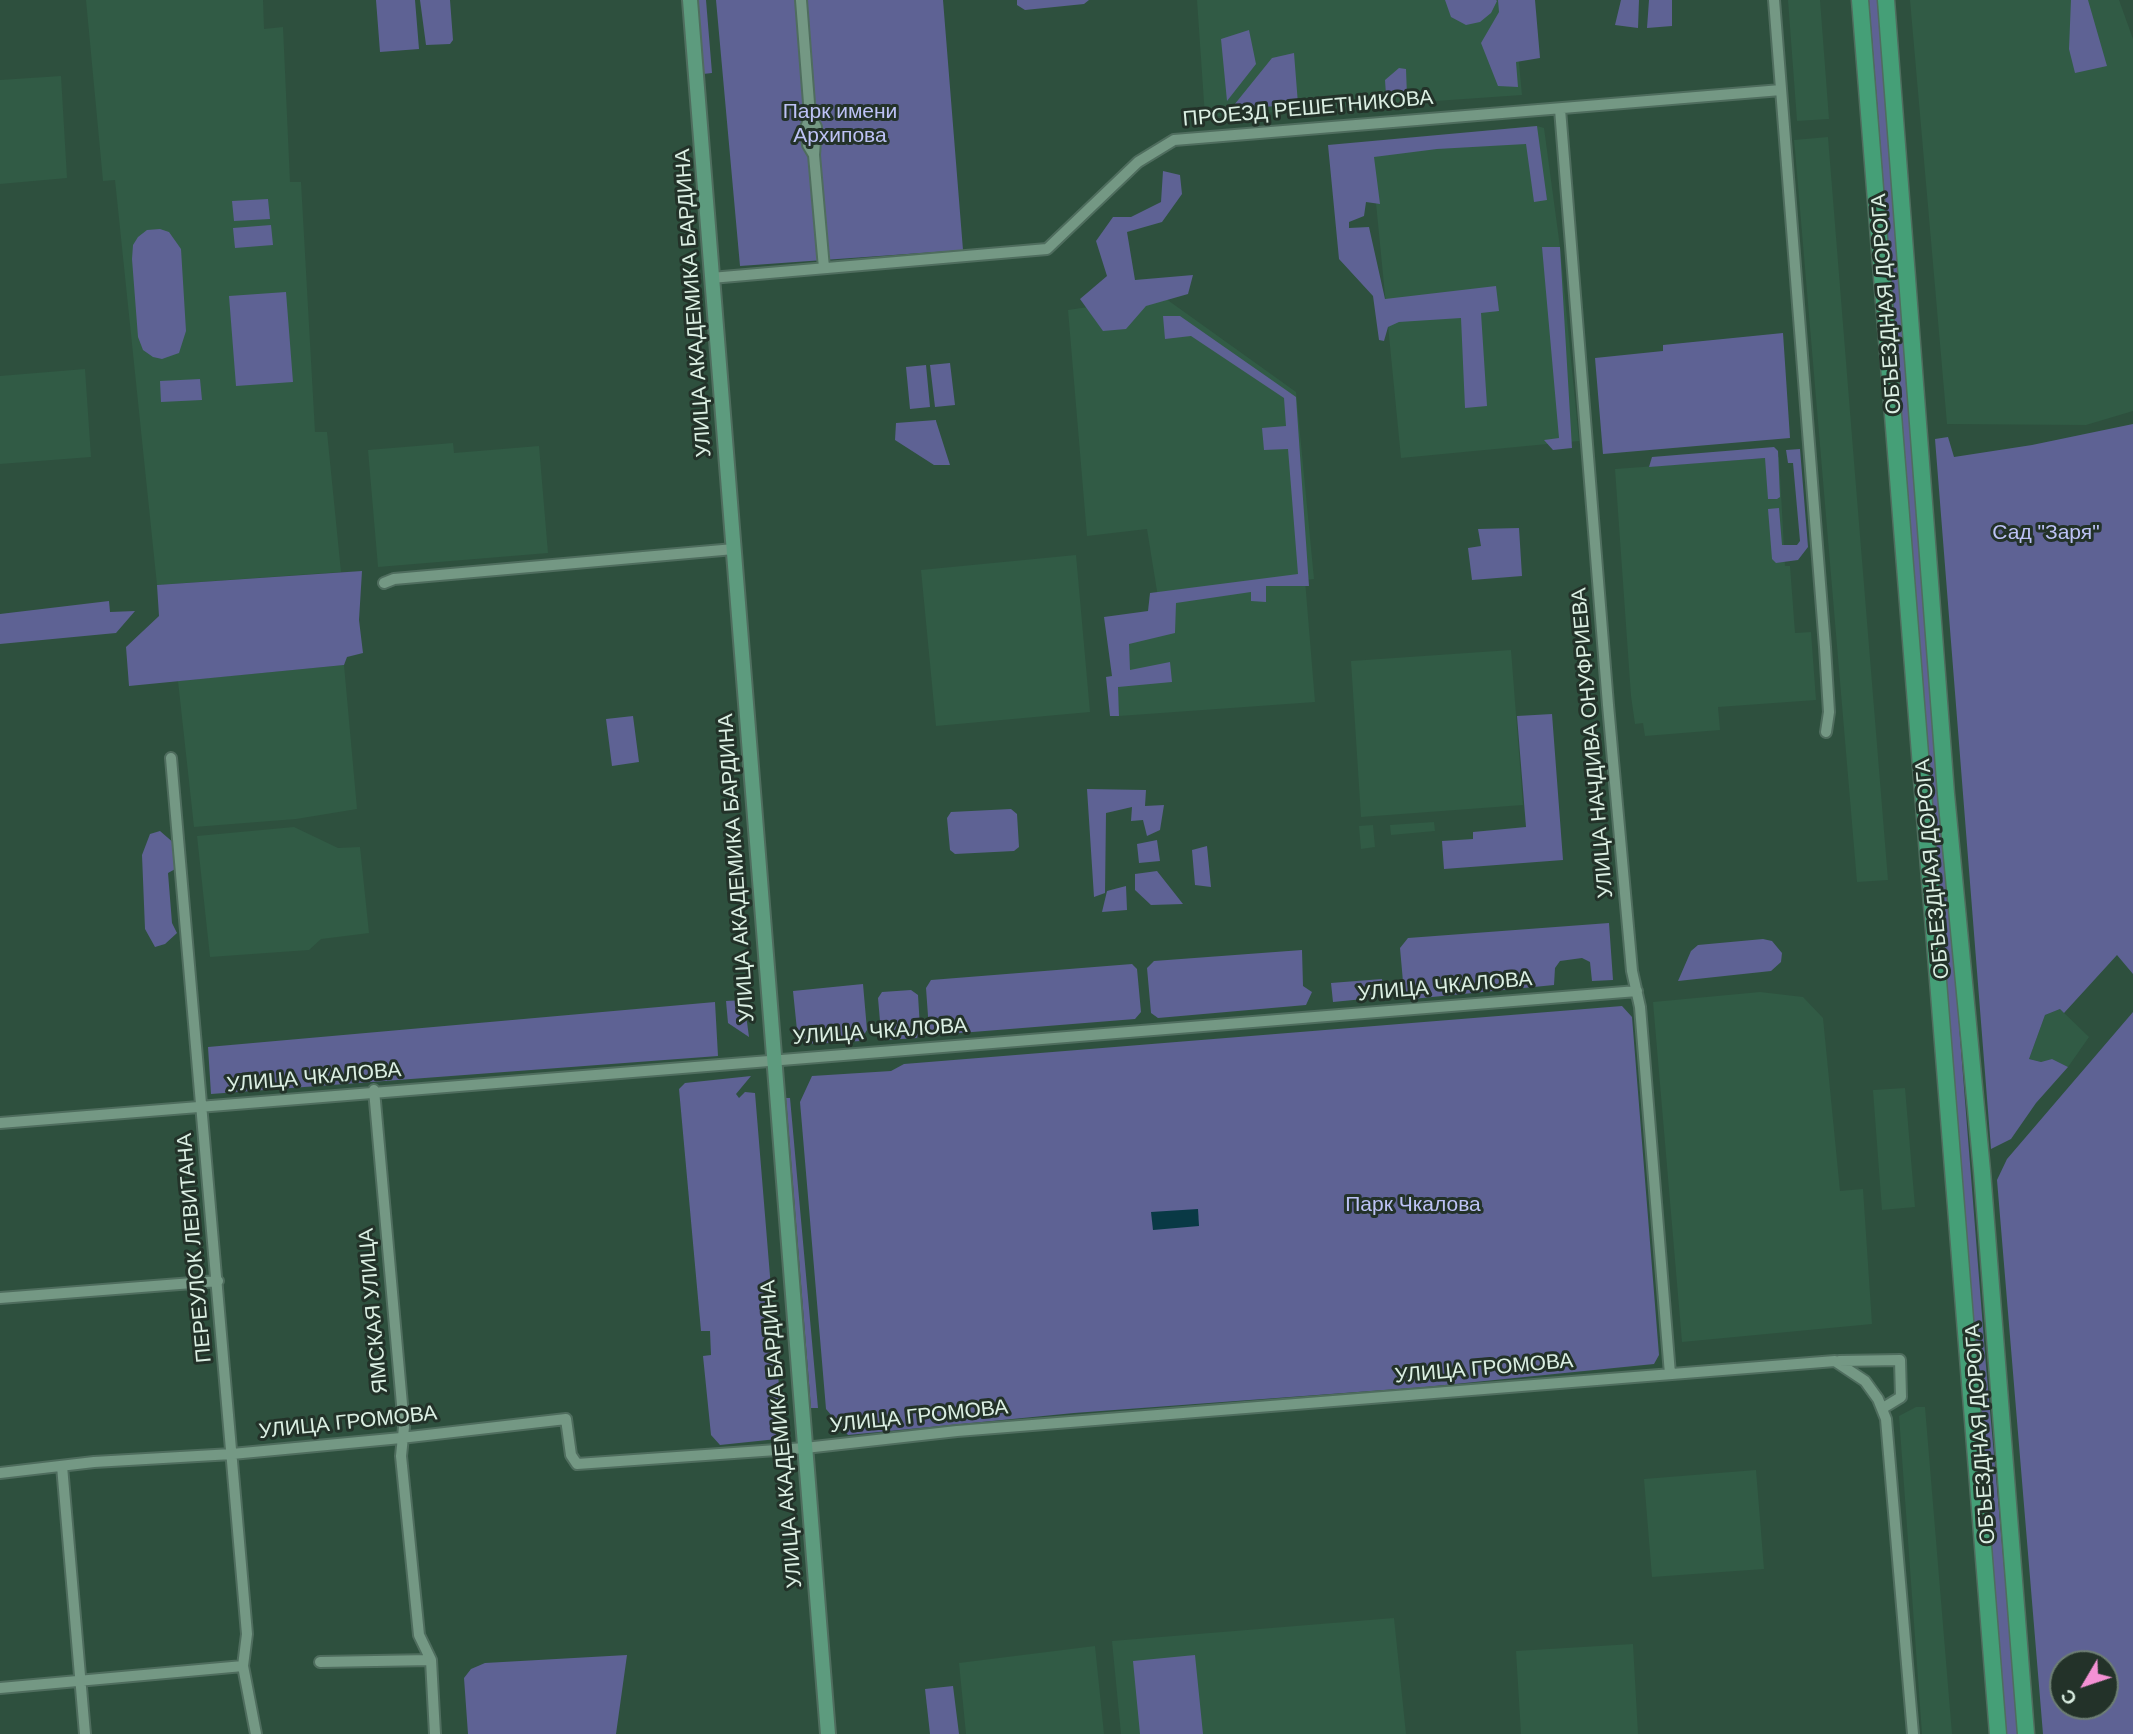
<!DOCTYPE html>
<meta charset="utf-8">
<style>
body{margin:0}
#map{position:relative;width:2133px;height:1734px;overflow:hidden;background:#2e503e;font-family:Arial,sans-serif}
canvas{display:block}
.north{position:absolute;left:2049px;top:1650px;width:70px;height:70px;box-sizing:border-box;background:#233229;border:2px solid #6d7e73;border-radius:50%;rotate:231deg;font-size:19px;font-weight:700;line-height:28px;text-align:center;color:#dbefe3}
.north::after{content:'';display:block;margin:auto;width:24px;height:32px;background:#f491d4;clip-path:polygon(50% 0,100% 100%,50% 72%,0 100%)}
</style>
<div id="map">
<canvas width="2133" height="1734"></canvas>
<div class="north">С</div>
</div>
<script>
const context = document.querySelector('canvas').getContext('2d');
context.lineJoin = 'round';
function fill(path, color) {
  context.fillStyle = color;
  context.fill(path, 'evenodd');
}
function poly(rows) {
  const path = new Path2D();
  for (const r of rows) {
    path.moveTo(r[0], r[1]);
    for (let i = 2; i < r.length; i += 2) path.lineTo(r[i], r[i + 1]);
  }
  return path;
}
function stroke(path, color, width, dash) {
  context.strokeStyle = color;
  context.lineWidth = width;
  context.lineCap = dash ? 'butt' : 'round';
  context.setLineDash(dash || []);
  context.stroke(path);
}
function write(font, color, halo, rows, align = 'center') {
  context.font = font + ' Arial,sans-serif';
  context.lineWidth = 6;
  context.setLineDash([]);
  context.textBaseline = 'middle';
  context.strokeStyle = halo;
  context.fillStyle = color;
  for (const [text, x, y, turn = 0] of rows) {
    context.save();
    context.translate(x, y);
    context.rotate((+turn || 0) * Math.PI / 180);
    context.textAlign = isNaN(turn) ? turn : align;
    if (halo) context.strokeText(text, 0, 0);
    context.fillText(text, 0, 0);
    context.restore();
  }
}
fill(poly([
 [86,0,263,0,264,29,283,27,290,182,301,182,315,432,327,432,341,572,157,585,115,180,103,181],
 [1197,0,1513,0,1522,95,1205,117],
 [1788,0,1820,0,1829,119,1797,121],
 [1910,0,2119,0,2133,39,2133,411,2086,425,1947,424],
 [61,76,67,178,0,184,0,80],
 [1537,126,1544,128,1560,247,1579,441,1401,458,1370,142],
 [1828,137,1855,474,1888,880,1857,882,1795,150,1794,140],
 [1162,296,1296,392,1314,579,1305,580,1315,702,1119,716,1113,635,1159,632,1157,591,1147,529,1087,536,1068,310],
 [85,369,91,457,0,464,0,376],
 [453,443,454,453,539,446,548,553,378,567,368,450],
 [1779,457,1785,566,1790,566,1795,633,1811,632,1816,700,1718,707,1720,730,1645,736,1643,723,1635,724,1631,696,1615,469],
 [1076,555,1090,712,936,726,921,570],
 [1511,650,1523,805,1361,817,1351,661],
 [344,665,357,809,296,819,194,827,178,681],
 [1434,822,1435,831,1391,835,1390,825],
 [1373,825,1375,847,1361,849,1359,826],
 [294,827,338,848,360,847,369,933,321,939,309,950,210,957,197,836],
 [1760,992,1803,997,1823,1018,1840,1191,1863,1189,1872,1324,1682,1342,1653,1002],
 [2060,1009,2089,1037,2068,1067,2052,1059,2041,1062,2029,1059,2045,1015],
 [1905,1088,1915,1207,1882,1210,1873,1090],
 [1916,1407,1925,1407,1952,1734,1922,1734,1899,1416],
 [1756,1470,1764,1569,1652,1577,1644,1479],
 [1394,1618,1406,1734,1121,1734,1112,1641],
 [1633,1644,1638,1734,1521,1734,1516,1651],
 [1095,1646,1104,1734,966,1734,959,1663]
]), '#315b45');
fill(poly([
 [376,0,415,0,419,49,380,52],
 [420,0,450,0,453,40,450,44,426,45],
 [697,0,706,0,712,73,703,74],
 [716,0,943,0,963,250,740,266],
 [1017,0,1089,0,1084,4,1025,10,1017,5],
 [1445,0,1496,0,1497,1,1491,13,1480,22,1466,25,1451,17],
 [1498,0,1535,0,1540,58,1516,62,1518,87,1498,86,1481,43,1499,12],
 [1621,0,1639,0,1638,28,1615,25],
 [1649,0,1672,0,1672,26,1647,28],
 [1869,0,1878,0,1986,1366,2019,1734,2006,1734],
 [2071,0,2088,0,2107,66,2075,73,2069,49],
 [1249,30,1256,64,1227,101,1221,39],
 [1294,53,1298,104,1230,110,1272,58],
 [1399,68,1406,69,1407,96,1386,95,1385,80],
 [1537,126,1547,200,1534,202,1526,144,1437,149,1374,157,1380,204,1366,202,1364,216,1349,222,1349,228,1369,227,1385,299,1496,286,1499,311,1481,313,1487,406,1465,408,1461,318,1399,322,1388,327,1384,341,1379,340,1373,296,1339,259,1328,145],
 [1163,171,1180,175,1182,194,1162,222,1127,232,1135,280,1193,275,1188,294,1146,306,1126,329,1103,331,1080,299,1107,276,1096,241,1113,217,1131,217,1161,202],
 [268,199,270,219,234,221,232,201],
 [271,225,273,245,235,248,233,228],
 [160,229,169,232,181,249,186,331,179,353,162,359,153,357,143,350,138,337,132,259,133,245,138,237,147,230],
 [1542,247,1560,247,1572,448,1553,450,1544,440,1559,438],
 [286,292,293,382,236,386,229,296],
 [1163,316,1180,316,1296,397,1309,586,1266,586,1266,602,1251,601,1251,592,1176,603,1175,633,1129,644,1130,670,1170,662,1172,682,1118,687,1119,716,1110,716,1106,677,1112,676,1104,617,1148,611,1150,593,1298,574,1288,449,1264,450,1262,428,1286,426,1284,398,1191,336,1165,339],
 [1783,333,1790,438,1603,454,1595,358,1663,351,1663,345],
 [950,363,955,405,935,407,930,365],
 [926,365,930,407,910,409,906,367],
 [200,379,202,400,161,402,160,381],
 [936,420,936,421,950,465,934,465,895,440,896,423],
 [2133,424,2133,974,2117,955,2064,1013,2060,1009,2045,1015,2029,1059,2041,1062,2052,1059,2068,1067,2036,1103,2011,1139,1991,1149,1935,439,1948,437,1954,457,2032,445],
 [1774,447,1778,451,1780,497,1777,499,1768,499,1765,458,1649,467,1652,457],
 [1800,449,1808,547,1798,560,1776,563,1772,559,1768,509,1779,508,1782,545,1797,545,1800,541,1793,463,1788,463,1786,450],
 [1519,528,1522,576,1472,580,1468,548,1481,546,1478,529],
 [362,571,359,620,363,653,347,657,344,665,129,686,126,647,159,616,157,585],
 [109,601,110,612,135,611,116,633,0,644,0,614],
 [1552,714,1563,860,1444,869,1442,841,1473,839,1473,832,1526,827,1517,716],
 [633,716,639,762,612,766,606,719],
 [1087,789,1146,790,1145,806,1164,805,1160,830,1147,836,1143,820,1131,821,1132,807,1106,813,1105,893,1094,897],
 [1011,809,1017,814,1019,847,1014,851,955,854,950,850,947,818,951,812],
 [160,831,175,844,177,868,168,873,172,923,177,933,165,944,155,947,145,929,142,855,150,834],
 [1157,840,1160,861,1139,863,1137,844],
 [1207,846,1211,887,1195,885,1192,850],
 [1157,871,1183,904,1151,905,1135,890,1135,874],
 [1126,886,1127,910,1102,912,1107,891],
 [1609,923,1613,980,1592,981,1590,962,1582,958,1560,961,1555,968,1554,985,1412,999,1404,993,1400,948,1408,938],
 [1763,939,1772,941,1782,953,1781,962,1771,971,1678,981,1691,951,1698,945],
 [1302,950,1303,986,1312,992,1306,1005,1158,1018,1151,1013,1147,968,1154,961],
 [1132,964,1137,969,1141,1012,1135,1019,935,1035,929,1030,926,988,931,980],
 [1382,979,1384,997,1333,1002,1331,983],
 [863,984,867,1030,860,1041,813,1044,808,1039,798,1040,793,991],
 [911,990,918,995,920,1028,917,1038,886,1040,881,1033,878,998,882,992],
 [744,1000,749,1037,728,1023,726,1001],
 [715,1002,718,1056,211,1094,208,1047],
 [1622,1006,1632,1017,1659,1355,1654,1364,1425,1387,1074,1413,848,1435,826,1409,800,1102,812,1076,891,1071,904,1064],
 [2133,1012,2133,1734,2043,1734,1997,1180,2007,1159],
 [2105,1664,2105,1706,2063,1706,2063,1664],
 [751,1076,736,1094,739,1098,745,1092,755,1093,783,1435,777,1439,720,1445,711,1435,703,1356,711,1355,710,1331,701,1331,679,1089,685,1083],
 [786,1098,790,1098,818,1408,811,1408],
 [627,1655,616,1734,468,1734,464,1678,471,1669,485,1663],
 [1195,1655,1203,1734,1140,1734,1133,1661],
 [953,1686,959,1734,930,1734,925,1689]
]), '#5e6294');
fill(poly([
 [1198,1209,1199,1226,1153,1230,1151,1212]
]), '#093945');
const street = poly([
 [801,0,810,116],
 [1774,0,1825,647,1829,712,1826,732],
 [1560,109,1608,705,1632,971,1640,1007,1670,1374],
 [814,155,808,145,806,128,810,116,816,127,814,155,824,268],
 [711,278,1047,249,1138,162,1174,140,1781,90],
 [384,583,394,579,734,549],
 [171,758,247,1634,243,1666,256,1734],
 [374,1090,404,1427,401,1456,419,1635,431,1660,435,1734],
 [0,1123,1637,991],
 [0,1298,218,1281],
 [1839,1361,1900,1360,1901,1397,1883,1408],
 [62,1466,85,1734],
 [0,1473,94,1462,232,1454,401,1438,566,1419,571,1455,577,1464,805,1448,957,1431,1835,1361,1865,1381,1878,1399,1886,1419,1913,1734],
 [320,1662,431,1660],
 [0,1688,243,1666]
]);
const secondary = poly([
 [690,0,828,1734]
]);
const primary = poly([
 [1860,0,1998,1734],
 [1886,0,1946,794,1982,1171,2026,1734]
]);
stroke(street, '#4f6d5e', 14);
stroke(secondary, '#4f6d5e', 18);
stroke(primary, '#4f6d5e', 19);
stroke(street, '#749884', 10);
stroke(secondary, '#5d9b7e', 14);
stroke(primary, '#459f77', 16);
write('21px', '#dbefe3', '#233229', [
 ["ПРОЕЗД РЕШЕТНИКОВА",1308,109,-5],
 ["УЛИЦА АКАДЕМИКА БАРДИНА",694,303,-94],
 ["ОБЪЕЗДНАЯ ДОРОГА",1887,304,-94],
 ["УЛИЦА НАЧДИВА ОНУФРИЕВА",1593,743,-95],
 ["УЛИЦА АКАДЕМИКА БАРДИНА",737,868,-94],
 ["ОБЪЕЗДНАЯ ДОРОГА",1933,869,-95],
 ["УЛИЦА ЧКАЛОВА",1445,987,-5],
 ["УЛИЦА ЧКАЛОВА",880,1032,-4],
 ["УЛИЦА ЧКАЛОВА",314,1078,-5],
 ["ПЕРЕУЛОК ЛЕВИТАНА",195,1248,-95],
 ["ЯМСКАЯ УЛИЦА",374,1311,-95],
 ["УЛИЦА ГРОМОВА",1484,1369,-5],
 ["УЛИЦА ГРОМОВА",919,1417,-6],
 ["УЛИЦА ГРОМОВА",348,1423,-6],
 ["УЛИЦА АКАДЕМИКА БАРДИНА",782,1434,-95],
 ["ОБЪЕЗДНАЯ ДОРОГА",1981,1434,-94]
]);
write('21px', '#bdc2f5', '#233229', [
 ["Парк имени",840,112],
 ["Архипова",840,136],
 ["Сад \"Заря\"",2046,533],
 ["Парк Чкалова",1413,1205]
]);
</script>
